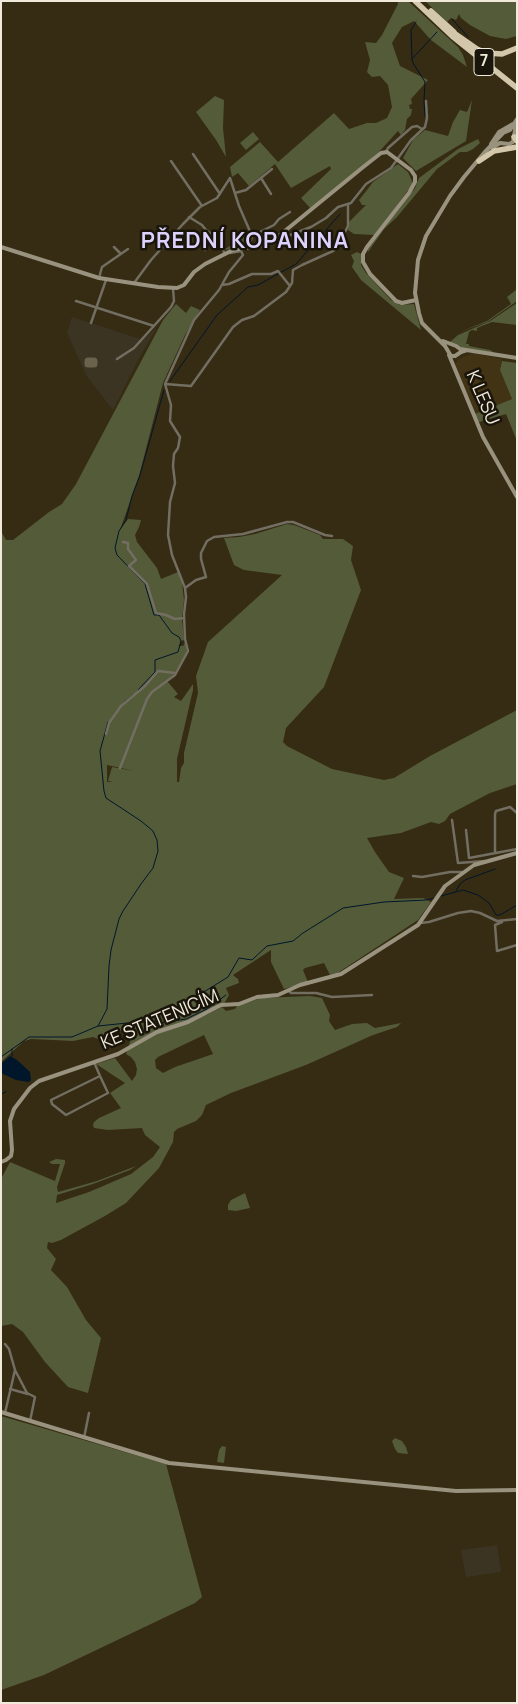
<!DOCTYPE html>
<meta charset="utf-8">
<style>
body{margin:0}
#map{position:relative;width:518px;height:1704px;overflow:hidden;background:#362b13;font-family:Manrope,sans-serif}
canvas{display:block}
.frame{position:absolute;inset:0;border:2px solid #f1eadb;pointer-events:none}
</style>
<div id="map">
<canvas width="518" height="1704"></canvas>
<div class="frame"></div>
</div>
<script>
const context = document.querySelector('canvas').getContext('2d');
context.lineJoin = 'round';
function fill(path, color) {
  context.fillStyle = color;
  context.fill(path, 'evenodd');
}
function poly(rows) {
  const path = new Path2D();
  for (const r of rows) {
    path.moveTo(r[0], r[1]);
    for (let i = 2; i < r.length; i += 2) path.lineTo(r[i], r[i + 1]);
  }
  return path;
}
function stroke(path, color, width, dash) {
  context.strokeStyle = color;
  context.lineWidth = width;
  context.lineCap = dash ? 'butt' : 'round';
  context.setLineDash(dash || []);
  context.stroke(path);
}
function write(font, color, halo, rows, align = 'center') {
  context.font = font + ' Manrope,sans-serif';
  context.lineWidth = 5;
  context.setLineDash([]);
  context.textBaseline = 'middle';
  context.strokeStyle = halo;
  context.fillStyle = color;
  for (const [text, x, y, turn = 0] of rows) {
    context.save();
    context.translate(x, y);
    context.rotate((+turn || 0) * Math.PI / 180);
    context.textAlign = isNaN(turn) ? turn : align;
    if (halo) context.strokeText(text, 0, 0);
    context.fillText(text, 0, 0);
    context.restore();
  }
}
fill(poly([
 [473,353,502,359,500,370,512,399,475,414,455,364,459,359]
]), '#413313');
fill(poly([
 [72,317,143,340,157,327,138,360,113,410,86,375,67,333],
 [497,1545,501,1572,466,1577,461,1550]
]), '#3c3423');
fill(poly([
 [398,1,408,1,458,47,463,55,467,67,431,40,414,21,402,27,392,43,400,66,428,80,411,99,412,104,409,105,410,109,412,109,411,115,407,119,405,130,401,135,398,131,378,153,311,209,301,198,331,169,330,166,291,188,275,164,249,186,238,173,232,177,230,167,260,142,278,162,334,113,349,129,367,123,376,123,387,118,392,107,388,85,380,76,372,77,367,72,370,60,365,42,376,43,382,35,398,4],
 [425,1,517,1,517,36,506,39,490,36,470,25,461,18,459,14,456,20,451,18,447,22],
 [215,96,224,100,223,128,226,157,216,140,196,112],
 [472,100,466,141,416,171,403,158,413,140,425,130,448,136,453,122,460,110,467,112],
 [253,132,259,139,246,150,240,143],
 [478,139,480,143,473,149,467,152,460,152,437,169,397,217,384,229,368,252,368,249,415,188,419,178,458,149],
 [398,164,408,172,412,181,412,185,392,212,374,235,354,234,348,230,349,222,366,205,362,205,359,200,367,190,373,182],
 [245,232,248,240,246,244,226,250,225,249,236,242,235,239],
 [357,252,361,254,361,265,366,273,391,300,400,305,414,304,421,330,361,280,352,267,354,261,351,255],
 [517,289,517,301,513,304,487,322,460,332,487,321,511,304,507,297],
 [517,303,517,325,492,322,477,328,477,331,472,330,469,332,466,344,469,344,469,346,490,350,495,353,460,348,450,342,458,335,490,321],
 [176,304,186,313,191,306,200,310,185,335,163,383,139,476,120,530,128,519,141,520,139,527,135,535,137,542,157,568,161,579,178,572,182,583,184,600,182,618,184,640,181,641,179,646,183,646,185,643,187,653,174,674,167,681,178,694,174,697,181,701,193,684,193,690,177,759,177,782,179,782,181,768,184,763,184,753,198,693,196,676,208,642,282,575,244,570,234,565,224,538,239,537,255,534,287,524,294,525,320,535,323,539,343,539,353,546,351,560,361,590,324,687,286,728,283,742,287,746,332,769,384,780,394,778,430,756,517,710,517,784,490,793,450,814,445,821,439,824,431,822,401,833,367,838,375,852,389,872,404,878,394,899,423,898,431,902,418,920,336,974,330,975,324,963,305,968,303,970,308,982,284,989,271,962,271,950,233,975,238,979,239,983,226,988,229,995,224,1004,205,1013,206,1015,222,1007,226,1011,235,1009,237,1006,261,998,310,996,322,998,330,1015,329,1021,335,1030,352,1024,367,1023,375,1028,401,1023,397,1027,373,1035,306,1065,231,1093,206,1105,202,1115,196,1121,177,1129,174,1132,173,1142,159,1168,126,1203,105,1216,61,1240,52,1243,48,1242,47,1248,56,1259,51,1270,67,1287,86,1320,101,1338,88,1393,68,1387,45,1362,23,1332,12,1324,1,1326,1,1179,10,1162,55,1181,60,1164,52,1164,49,1162,56,1159,65,1160,65,1163,57,1187,58,1192,97,1181,136,1166,130,1170,93,1184,57,1195,56,1203,89,1192,131,1174,153,1157,160,1147,145,1135,142,1128,108,1130,94,1128,93,1125,94,1122,99,1118,121,1108,110,1093,125,1083,96,1064,115,1058,132,1081,136,1075,137,1069,135,1062,131,1057,126,1054,130,1042,130,1033,123,1031,115,1031,107,1034,107,1039,101,1040,93,1037,73,1041,31,1039,24,1041,1,1062,1,531,6,540,13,540,49,512,62,504,76,484,163,320],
 [107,765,130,770,134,771,112,767,108,781,113,782,107,782],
 [204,1035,213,1054,175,1067,163,1073,156,1068,155,1060,158,1057],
 [502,361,517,363,517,441,506,414,479,422,475,414,512,399,500,370],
 [245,1193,250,1208,236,1211,228,1210,228,1205,231,1200],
 [1,1416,166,1464,202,1597,195,1603,44,1675,1,1690],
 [395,1438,402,1441,406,1447,408,1454,398,1453,395,1449,392,1441],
 [222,1446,226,1447,224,1463,217,1462,219,1450]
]), '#545b39');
fill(poly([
 [10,1056,17,1060,30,1072,31,1080,29,1082,16,1080,1,1073,1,1064]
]), '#00162a');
stroke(poly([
 [452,19,468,37],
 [416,22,411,30,412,59,413,63,425,82,424,101,425,116],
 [412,59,437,32],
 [170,381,217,315,248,287,258,285,296,264,340,214],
 [138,690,155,672,155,660,178,652,181,641,179,637,172,633,159,615,154,615,145,584,117,555,115,548,119,531,126,520,132,496,140,475,164,390],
 [123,703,133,695],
 [456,891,460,884,465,880,495,869],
 [441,896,463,890,478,895,489,903,496,915,500,915,517,905],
 [150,1019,159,1023,186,1019,207,1009,226,995],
 [98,1026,107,1009,109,966,111,950,119,919,123,911,141,884,153,868,158,851,157,840,153,831,141,821,106,798,104,791,100,751,108,722],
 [12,1049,12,1056],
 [1,1057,29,1037,72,1037,98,1026,137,1022,186,1003,228,977,239,958,252,960,267,946,293,941,303,933,343,908,384,902,426,900,435,898],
 [1,1094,6,1092]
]), '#00162a', 1);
stroke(poly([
 [88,361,94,361,94,364,88,364,88,361]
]), '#6b624c', 7);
stroke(poly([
 [386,152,388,148,412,127,417,126,422,129],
 [193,154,220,194],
 [171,161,202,206],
 [230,178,239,206,252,236,249,247],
 [261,178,271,194],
 [235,193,246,190,272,169],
 [189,217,202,225,206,230,214,236,220,245],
 [205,235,201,241,205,250],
 [252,236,274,225,279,219,290,212],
 [272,242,311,227,326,218,338,207,351,203,366,184,391,168,411,140,425,127,427,118,426,101],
 [114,247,120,253],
 [222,248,225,254],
 [99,278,102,267,128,249],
 [134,283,151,260,183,224,200,207,217,198,230,178],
 [222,285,229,284,252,274,271,274,278,271,290,286],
 [76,301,154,326],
 [91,323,106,280],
 [117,359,134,348,171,307,174,301,173,289],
 [165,384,191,386,233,327,242,320,254,316,286,292,292,283,293,270,302,265,333,251,338,246,348,226,348,205],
 [123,542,128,543,128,549,136,560,129,566,147,584,156,613,166,615,175,619,184,618],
 [185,588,196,580,206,577,201,559,201,553,207,541,214,537,243,534,287,522,293,522,325,535,332,536],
 [106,734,109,723,121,706,145,686,158,671,175,673],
 [120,768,147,699,152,692,175,675,188,651,185,639,184,614,186,597,185,588,172,555,168,535,170,502,175,483,173,466,174,454,178,448,180,437,170,421,171,405,165,384,194,320,219,290,229,272,243,255,241,251,230,253],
 [452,820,458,863,485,861],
 [466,830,469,858,517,849],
 [495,852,495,814,496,811,510,807,517,813],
 [413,876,422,877,450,872,462,872],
 [502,922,495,925,497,951,517,945],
 [421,923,429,922,458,913,471,911,480,913,497,921,517,919],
 [289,991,291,993,316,993,332,997,372,995],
 [94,1062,100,1076,108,1093,66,1115,52,1104,51,1100,100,1076],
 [5,1344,9,1349,15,1370,27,1393,35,1397,30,1421],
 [10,1389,28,1394],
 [5,1413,15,1370],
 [84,1438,89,1413]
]), '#726e62', 2.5);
stroke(poly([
 [491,144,499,132,513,124],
 [492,148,500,143,509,144,513,142,516,124],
 [1,247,99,278,158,287,177,288,184,285,194,272,205,264,233,250,263,245,275,239,362,168,381,153,387,152,411,170,415,176,415,182,409,193,367,247,363,254,363,262,370,274,396,301,402,303,416,300],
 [443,341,456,346,460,349,517,358],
 [467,350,461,352,455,356,451,356,445,346,422,323,419,313,415,293,418,260,426,236,450,196,464,177,484,153,503,133,510,130,517,119],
 [449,355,483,437,517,497],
 [1,1162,6,1160,11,1156,12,1150,10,1121,14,1109,30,1088,39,1081,118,1054,157,1032,188,1022,221,1005,239,1004,257,997,278,995,300,985,341,974,418,925,445,886,474,865,517,853],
 [1,1412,169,1463,456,1491,517,1490]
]), '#99927f', 4);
stroke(poly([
 [415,1,452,36,517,88],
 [431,11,454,32],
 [454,33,477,49,486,53,502,54,517,48],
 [514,137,517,141],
 [479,161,494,151,517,147]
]), '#d2c7aa', 5.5);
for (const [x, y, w] of [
 [484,62,20]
]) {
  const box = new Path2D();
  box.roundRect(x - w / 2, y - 13.5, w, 27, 4);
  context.fillStyle = '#1a150a';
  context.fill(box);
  stroke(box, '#f1eadb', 1);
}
write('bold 16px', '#f1eadb', null, [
 ["7",484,62]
]);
write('18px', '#f1eadb', '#1a150a', [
 ["K LESU",482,398,67],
 ["KE STATENICÍM",160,1020,-23]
]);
context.letterSpacing = '1px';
write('bold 22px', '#ddd2fd', '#1a150a', [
 ["PŘEDNÍ KOPANINA",245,242]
]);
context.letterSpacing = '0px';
</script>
